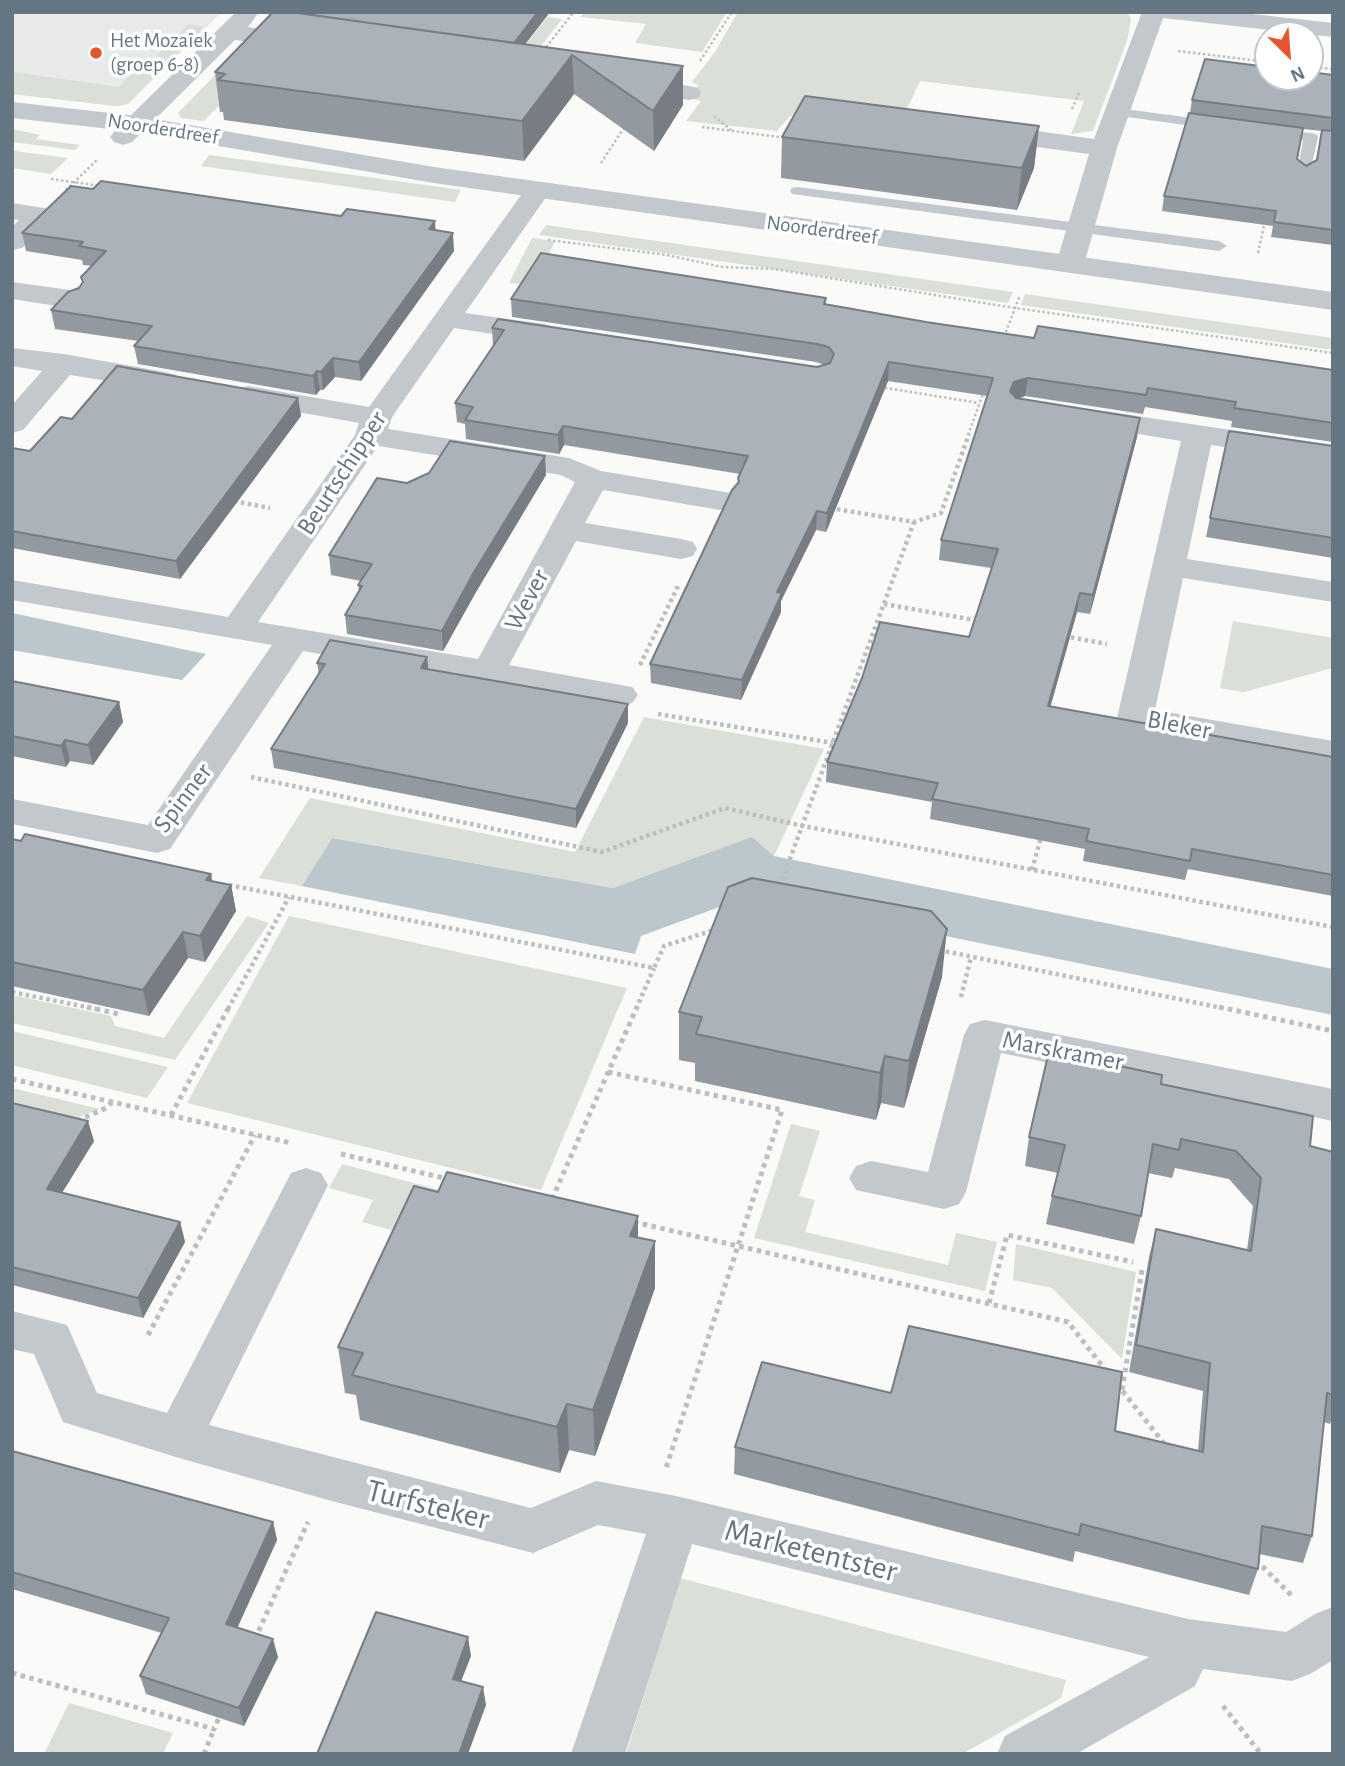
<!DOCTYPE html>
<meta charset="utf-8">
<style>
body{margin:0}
#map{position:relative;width:1345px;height:1766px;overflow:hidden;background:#fafaf8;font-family:"Alegreya Sans",sans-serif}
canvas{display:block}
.frame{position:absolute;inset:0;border:14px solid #657683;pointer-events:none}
.north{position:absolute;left:1254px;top:21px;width:70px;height:70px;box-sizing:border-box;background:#fff;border:2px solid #c1c8cd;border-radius:50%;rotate:155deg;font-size:19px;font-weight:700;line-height:28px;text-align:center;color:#657683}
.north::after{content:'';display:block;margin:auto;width:24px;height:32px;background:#e4572e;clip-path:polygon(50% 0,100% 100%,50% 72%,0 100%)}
</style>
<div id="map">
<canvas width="1345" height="1766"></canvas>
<div class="frame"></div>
<div class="north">N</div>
</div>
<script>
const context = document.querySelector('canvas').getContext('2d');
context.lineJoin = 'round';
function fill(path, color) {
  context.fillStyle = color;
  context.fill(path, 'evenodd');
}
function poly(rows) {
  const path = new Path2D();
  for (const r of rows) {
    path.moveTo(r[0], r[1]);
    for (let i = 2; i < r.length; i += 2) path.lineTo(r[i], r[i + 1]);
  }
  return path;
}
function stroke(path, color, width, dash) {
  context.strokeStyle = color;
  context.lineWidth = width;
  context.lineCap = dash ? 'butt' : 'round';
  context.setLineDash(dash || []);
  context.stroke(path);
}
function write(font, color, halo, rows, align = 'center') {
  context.font = font + ' "Alegreya Sans",sans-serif';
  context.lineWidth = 7;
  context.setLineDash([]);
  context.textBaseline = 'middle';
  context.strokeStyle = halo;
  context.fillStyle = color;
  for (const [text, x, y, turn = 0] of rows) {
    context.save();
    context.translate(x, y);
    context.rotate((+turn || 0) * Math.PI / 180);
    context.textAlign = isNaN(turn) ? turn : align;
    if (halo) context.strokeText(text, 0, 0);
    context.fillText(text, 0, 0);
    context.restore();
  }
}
fill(poly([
 [12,12,222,12,128,104,116,106,12,94]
]), '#e8e9e9');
fill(poly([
 [584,12,727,12,702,52,635,43,646,24,581,17],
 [738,12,1127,12,1131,19,1127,41,1093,131,1071,134,1084,101,920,81,905,113,907,126,790,116,777,131,686,121,701,101,690,98,698,85,692,82,715,52],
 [547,17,562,19,531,59,516,57],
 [189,24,205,27,163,68,146,66],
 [226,64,256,68,204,121,181,118,178,113],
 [135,71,157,74,128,104,116,106,12,94,12,72,119,87],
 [12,129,40,135,36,139,80,145,75,150,12,142],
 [12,150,22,152,68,158,51,174,12,168],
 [209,155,461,190,455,202,201,166],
 [546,225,1013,292,1008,303,539,235],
 [532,238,555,241,533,285,509,283],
 [1025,294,1333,338,1333,350,1021,305],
 [1233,621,1333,638,1333,668,1244,692,1220,688],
 [644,717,824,749,774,856,752,838,613,888,332,838,302,886,259,878,310,798,575,852],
 [247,916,269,923,175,1060,12,1023,12,995,111,1016,115,1026,164,1038],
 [289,916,627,988,541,1190,187,1103],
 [12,1031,168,1067,147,1098,12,1065],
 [12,1088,100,1109,62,1123,12,1112],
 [791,1124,820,1131,799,1196,815,1200,805,1232,948,1265,956,1233,997,1242,985,1291,754,1238],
 [342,1164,504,1207,405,1234,362,1222,373,1200,329,1188],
 [1016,1244,1136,1272,1122,1359,1052,1288,1013,1280],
 [680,1578,1066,1680,1061,1698,962,1754,626,1754],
 [69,1703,173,1733,163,1754,44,1754]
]), '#dadfd7');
fill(poly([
 [12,613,206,654,182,680,12,650],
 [752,837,774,856,1333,969,1333,1015,749,896,641,936,635,954,302,886,332,838,613,888]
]), '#bbc7cb');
stroke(poly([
 [543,51,573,13],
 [1178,51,1268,62],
 [700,61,732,12],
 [1310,67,1332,69,1333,65],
 [1072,109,1080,91],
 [714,116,731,130],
 [702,127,787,138],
 [601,163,625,126],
 [51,179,101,186],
 [66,190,97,160],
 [548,240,667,255,722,267,774,269,1015,308,1333,353],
 [1258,253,1265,221],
 [1004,337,1020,295],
 [880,387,979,403],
 [968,435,984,391]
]), '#bbbfc2', 2.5, [2.5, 2.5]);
stroke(poly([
 [234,501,270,508],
 [830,508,914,522,941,513,969,434],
 [884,604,980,621],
 [1064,636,1107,644],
 [640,665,679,584],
 [658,714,833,743],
 [251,777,602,852,725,808,803,826,1333,927],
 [1032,870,1041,837],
 [229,885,654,968,664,946,717,929],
 [780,886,914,522],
 [939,950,1227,1009],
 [12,992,96,1009],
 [961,997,971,957],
 [228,1009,289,897],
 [636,1009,654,968]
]), '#bbbfc2', 4.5, [3.5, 3.5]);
stroke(poly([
 [87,1007,119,1014],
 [1219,1007,1333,1031],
 [608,1072,782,1110,666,1468],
 [12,1079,291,1143],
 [171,1115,229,1007],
 [77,1121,106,1108,112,1102],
 [341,1154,448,1179],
 [552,1199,637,1007],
 [634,1222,1068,1322,1107,1372],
 [989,1303,1007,1235,1133,1262],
 [148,1335,255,1135],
 [1117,1384,1166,1446],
 [1122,1390,1142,1270],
 [1256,1560,1292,1596],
 [255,1639,308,1522],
 [12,1673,214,1729,221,1713],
 [1223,1706,1261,1754],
 [204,1754,214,1729]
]), '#bbbfc2', 5, [4.5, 4.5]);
fill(poly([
 [1117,108,1215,121,1222,125,1215,129,1112,115,1112,109,1117,108],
 [1275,128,1316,134,1318,137,1309,177,1304,178,1297,174,1303,140,1270,135,1268,132,1275,128],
 [797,187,1219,241,1227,246,1219,251,792,194,790,191,792,188,797,187]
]), '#c3c8cc');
fill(poly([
 [236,12,259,12,248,27,304,35,312,37,316,42,312,47,304,49,235,40,132,142,123,145,114,142,110,137,114,132,236,12],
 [1142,12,1234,12,1333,23,1333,37,1163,18,1117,148,1084,264,1080,270,1070,272,1060,270,1056,264,1089,154,986,140,977,137,973,132,977,127,986,124,1094,139,1142,12],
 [631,78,689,86,698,88,701,93,698,98,689,100,622,90,619,85,622,80,631,78],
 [538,182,547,184,551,190,465,313,544,324,554,327,559,333,554,339,544,342,454,328,392,417,388,429,569,458,601,471,731,493,736,500,731,507,720,510,603,490,585,523,681,539,693,542,697,549,693,556,681,559,576,541,509,665,632,687,638,695,632,703,620,706,303,651,170,849,157,853,12,824,12,799,148,825,272,645,12,600,12,580,228,617,355,435,359,423,237,401,233,395,237,389,248,386,369,407,529,184,538,182],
 [378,446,561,475,575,482,478,659,258,622,378,446],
 [12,203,50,209,54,215,22,248,12,250,12,227,19,220,12,219,12,203],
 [12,282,70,290,80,293,84,299,80,305,70,308,12,299,12,282],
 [12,348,64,354,165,372,176,375,180,381,176,387,165,390,70,375,23,430,12,433,12,405,42,371,12,366,12,348],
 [1089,409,1333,445,1333,463,1211,445,1187,559,1333,582,1333,602,1183,578,1155,710,1333,741,1333,765,1122,726,1117,718,1181,441,1078,424,1074,418,1078,412,1089,409],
 [985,1020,1333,1089,1333,1121,1001,1053,966,1192,959,1204,944,1209,856,1190,849,1178,856,1166,871,1161,928,1172,964,1035,970,1024,985,1020],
 [306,1168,321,1173,328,1185,209,1425,531,1508,596,1481,676,1496,1188,1619,1286,1632,1315,1614,1333,1607,1333,1660,1310,1674,1292,1681,1203,1669,1195,1686,1076,1754,997,1754,1005,1736,1149,1657,692,1544,625,1754,571,1754,646,1534,598,1525,533,1553,328,1500,179,1458,63,1422,34,1354,12,1349,12,1311,67,1325,97,1393,167,1413,291,1173,306,1168]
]), '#c3c8cc');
fill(poly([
 [12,102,137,116,434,167,1333,292,1333,310,434,183,137,132,12,118,12,102]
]), '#c3c8cc');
fill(poly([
 [299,12,550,12,525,44,683,66,683,105,654,151,574,94,524,161,224,120,223,112,220,112,215,72],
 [1333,75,1333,245,1271,237,1273,226,1162,211,1164,196,1190,113,1192,100],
 [1303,129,1322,131,1316,160,1306,166,1297,159],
 [1039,126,1034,168,1017,210,781,178,782,137],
 [93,189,436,230,454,251,361,381,335,377,323,390,320,390,316,395,138,364,134,346,138,341,55,329,51,310,79,288,92,266,83,265,82,260,26,251,22,233],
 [826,298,826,304,926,322,1034,338,1333,370,1333,442,1231,427,1232,421,1145,407,1143,414,1025,396,1019,398,1137,437,1090,614,1077,612,1050,707,1333,757,1333,896,1188,869,1185,880,1083,861,1085,849,930,819,932,802,826,782,827,762,969,637,991,568,939,560,941,540,987,396,888,381,826,532,816,530,781,601,781,612,741,700,651,683,650,664,738,484,738,478,740,474,564,445,559,454,466,439,465,424,457,422,455,403,493,346,492,328,817,367,824,365,816,362,512,317,511,299],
 [298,398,301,416,180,579,12,548,12,448,30,451,72,419],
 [1333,446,1333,558,1206,537,1210,518],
 [546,475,476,592,443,651,347,634,345,615,359,592,358,585,361,581,331,575,329,555,407,483],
 [427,657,428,669,628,704,628,723,576,828,274,768,271,749,319,675,317,663],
 [12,681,119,702,123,722,93,765,70,761,66,767,12,756],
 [12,839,211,874,212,881,231,885,236,911,205,962,188,958,149,1016,12,986],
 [942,977,904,1108,881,1103,876,1120,695,1081,695,1063,679,1060,679,1012],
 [1161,1084,1310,1146,1333,1152,1333,1416,1330,1424,1324,1422,1312,1536,1303,1563,1259,1554,1258,1569,1249,1595,1075,1551,1073,1562,734,1474,735,1447,891,1393,1115,1431,1198,1451,1203,1391,1129,1372,1149,1257,1156,1229,1247,1250,1253,1206,1229,1179,1175,1168,1172,1178,1148,1173,1141,1216,1134,1244,1046,1224,1052,1196,1058,1173,1025,1166,1029,1137],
 [12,1103,94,1141,62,1193,180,1222,185,1242,143,1318,12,1285],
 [438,1192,638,1216,638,1237,655,1288,595,1456,569,1450,560,1473,360,1420,356,1395,345,1393,338,1347],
 [12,1451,273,1522,277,1540,237,1628,278,1657,244,1726,146,1694,140,1676,162,1633,12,1589]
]), '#929a9f');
fill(poly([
 [538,12,550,12,513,60,512,46],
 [572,55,574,94,524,161,522,121],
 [683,66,683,105,654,151,653,111],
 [1039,126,1034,168,1017,210,1022,168],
 [435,221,436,239,429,229],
 [453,233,454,251,361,381,359,362],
 [333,358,335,377,323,390,321,372],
 [889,362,888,381,826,532,827,513],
 [317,371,320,390,316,395,313,376],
 [1028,378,1025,396,1012,401,1010,391,1014,382],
 [298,398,301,416,180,579,176,561],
 [1140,418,1137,437,1090,614,1093,595],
 [563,426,564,445,559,454,558,435],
 [545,456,546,475,476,592,443,651,442,631,474,572],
 [817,511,816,530,781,601,781,612,741,700,742,680,777,592],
 [1080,593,1077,612,1045,726,1048,706],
 [427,657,429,675,421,668],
 [119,702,123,722,93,765,88,745],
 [628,704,628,723,576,828,576,809],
 [65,740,70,761,66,767,61,746],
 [211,874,215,899,206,880],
 [231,885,236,911,205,962,200,936],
 [947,929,942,977,904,1108,909,1061],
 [183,932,188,958,149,1016,143,990],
 [885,1056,881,1103,876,1120,880,1073],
 [88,1121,94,1141,52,1209,47,1189],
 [638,1216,638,1263,630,1236],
 [180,1222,185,1242,143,1318,138,1298],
 [655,1241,655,1288,595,1456,593,1410],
 [567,1404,569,1450,560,1473,557,1427],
 [273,1522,277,1540,231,1642,226,1624],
 [468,1637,471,1656,455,1697,453,1679],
 [273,1639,278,1657,244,1726,239,1708],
 [483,1687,486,1705,468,1754,459,1754]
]), '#777d82');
const building = poly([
 [273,12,290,12,683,66,653,111,572,55,522,121,218,80,225,74,215,72,273,12],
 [299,12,538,12,514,43,298,13,299,12],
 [1205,59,1268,67,1268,77,1310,77,1310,72,1333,75,1333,118,1192,100,1205,59],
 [805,96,1039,126,1022,168,782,137,805,96],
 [1189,113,1303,128,1297,159,1306,166,1317,160,1322,130,1333,131,1333,230,1274,222,1276,211,1164,196,1189,113],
 [101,181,341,216,347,209,435,221,429,229,453,233,359,362,333,358,321,372,317,371,313,376,134,346,152,326,51,310,68,292,79,288,83,282,81,277,106,251,79,246,83,242,22,233,71,186,93,189,101,181],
 [541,253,826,298,824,304,926,322,1034,338,1038,326,1333,370,1333,423,1234,408,1236,402,1148,388,1146,395,1028,378,1014,382,1010,391,1016,398,1140,418,1093,595,1080,593,1048,706,1333,757,1333,875,1192,849,1190,861,1086,841,1089,829,932,799,938,783,827,762,862,678,880,622,969,637,998,549,941,540,993,378,889,362,827,513,817,511,777,592,782,593,742,680,650,664,732,490,739,482,738,478,748,456,563,426,558,435,465,420,473,407,455,403,504,330,492,328,498,319,817,367,830,363,834,354,829,347,817,344,511,299,541,253],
 [117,366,298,398,176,561,12,531,12,448,30,451,61,417,72,419,117,366],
 [1229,431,1333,446,1333,538,1210,518,1229,431],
 [450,441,545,456,474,572,442,631,345,615,362,586,358,585,372,564,329,555,377,478,407,483,429,473,450,441],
 [330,640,427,657,421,668,628,704,576,809,271,749,325,664,317,663,330,640],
 [12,681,119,702,88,745,65,740,61,746,12,736,12,681],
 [25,834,211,874,206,880,231,885,200,936,183,932,143,990,12,962,12,839,21,841,25,834],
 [752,878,931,911,947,929,909,1061,885,1056,880,1073,696,1034,702,1017,679,1012,728,887,752,878],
 [1049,1051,1162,1075,1161,1084,1313,1116,1310,1146,1333,1152,1333,1395,1327,1393,1312,1536,1262,1526,1258,1569,1081,1524,1079,1535,735,1447,762,1362,891,1393,909,1326,1122,1372,1115,1431,1203,1452,1210,1363,1136,1345,1156,1229,1251,1251,1261,1178,1236,1151,1181,1139,1179,1150,1153,1144,1141,1216,1052,1196,1065,1145,1029,1137,1049,1051],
 [12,1103,88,1121,47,1189,180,1222,138,1298,12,1267,12,1103],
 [447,1172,638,1216,630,1236,655,1241,593,1410,567,1404,557,1427,352,1375,363,1353,338,1347,414,1186,438,1192,447,1172],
 [12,1451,273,1522,226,1624,273,1639,239,1708,140,1676,169,1618,12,1572,12,1451],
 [376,1612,468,1637,453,1679,483,1687,459,1754,317,1754,376,1612]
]);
fill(building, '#aab3b9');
stroke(building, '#777d82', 2);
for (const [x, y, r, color] of [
 [96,53,7,"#e4572e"]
]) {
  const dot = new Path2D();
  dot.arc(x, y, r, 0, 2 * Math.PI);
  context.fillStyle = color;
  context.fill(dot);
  stroke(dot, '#fff', 2.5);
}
write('21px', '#657683', '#fff', [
 ["Het Mozaïek",110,41],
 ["(groep 6-8)",110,65]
], 'left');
write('21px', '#657683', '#fff', [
 ["Noorderdreef",163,129,9],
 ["Noorderdreef",822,230,8]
]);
write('26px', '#657683', '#fff', [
 ["Beurtschipper",342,473,-57],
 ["Wever",527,600,-62],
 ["Bleker",1179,725,11],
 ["Spinner",183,798,-53],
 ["Marskramer",1063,1051,11]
]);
write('32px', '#657683', '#fff', [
 ["Turfsteker",428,1505,14],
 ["Marketentster",811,1551,14]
]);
</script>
